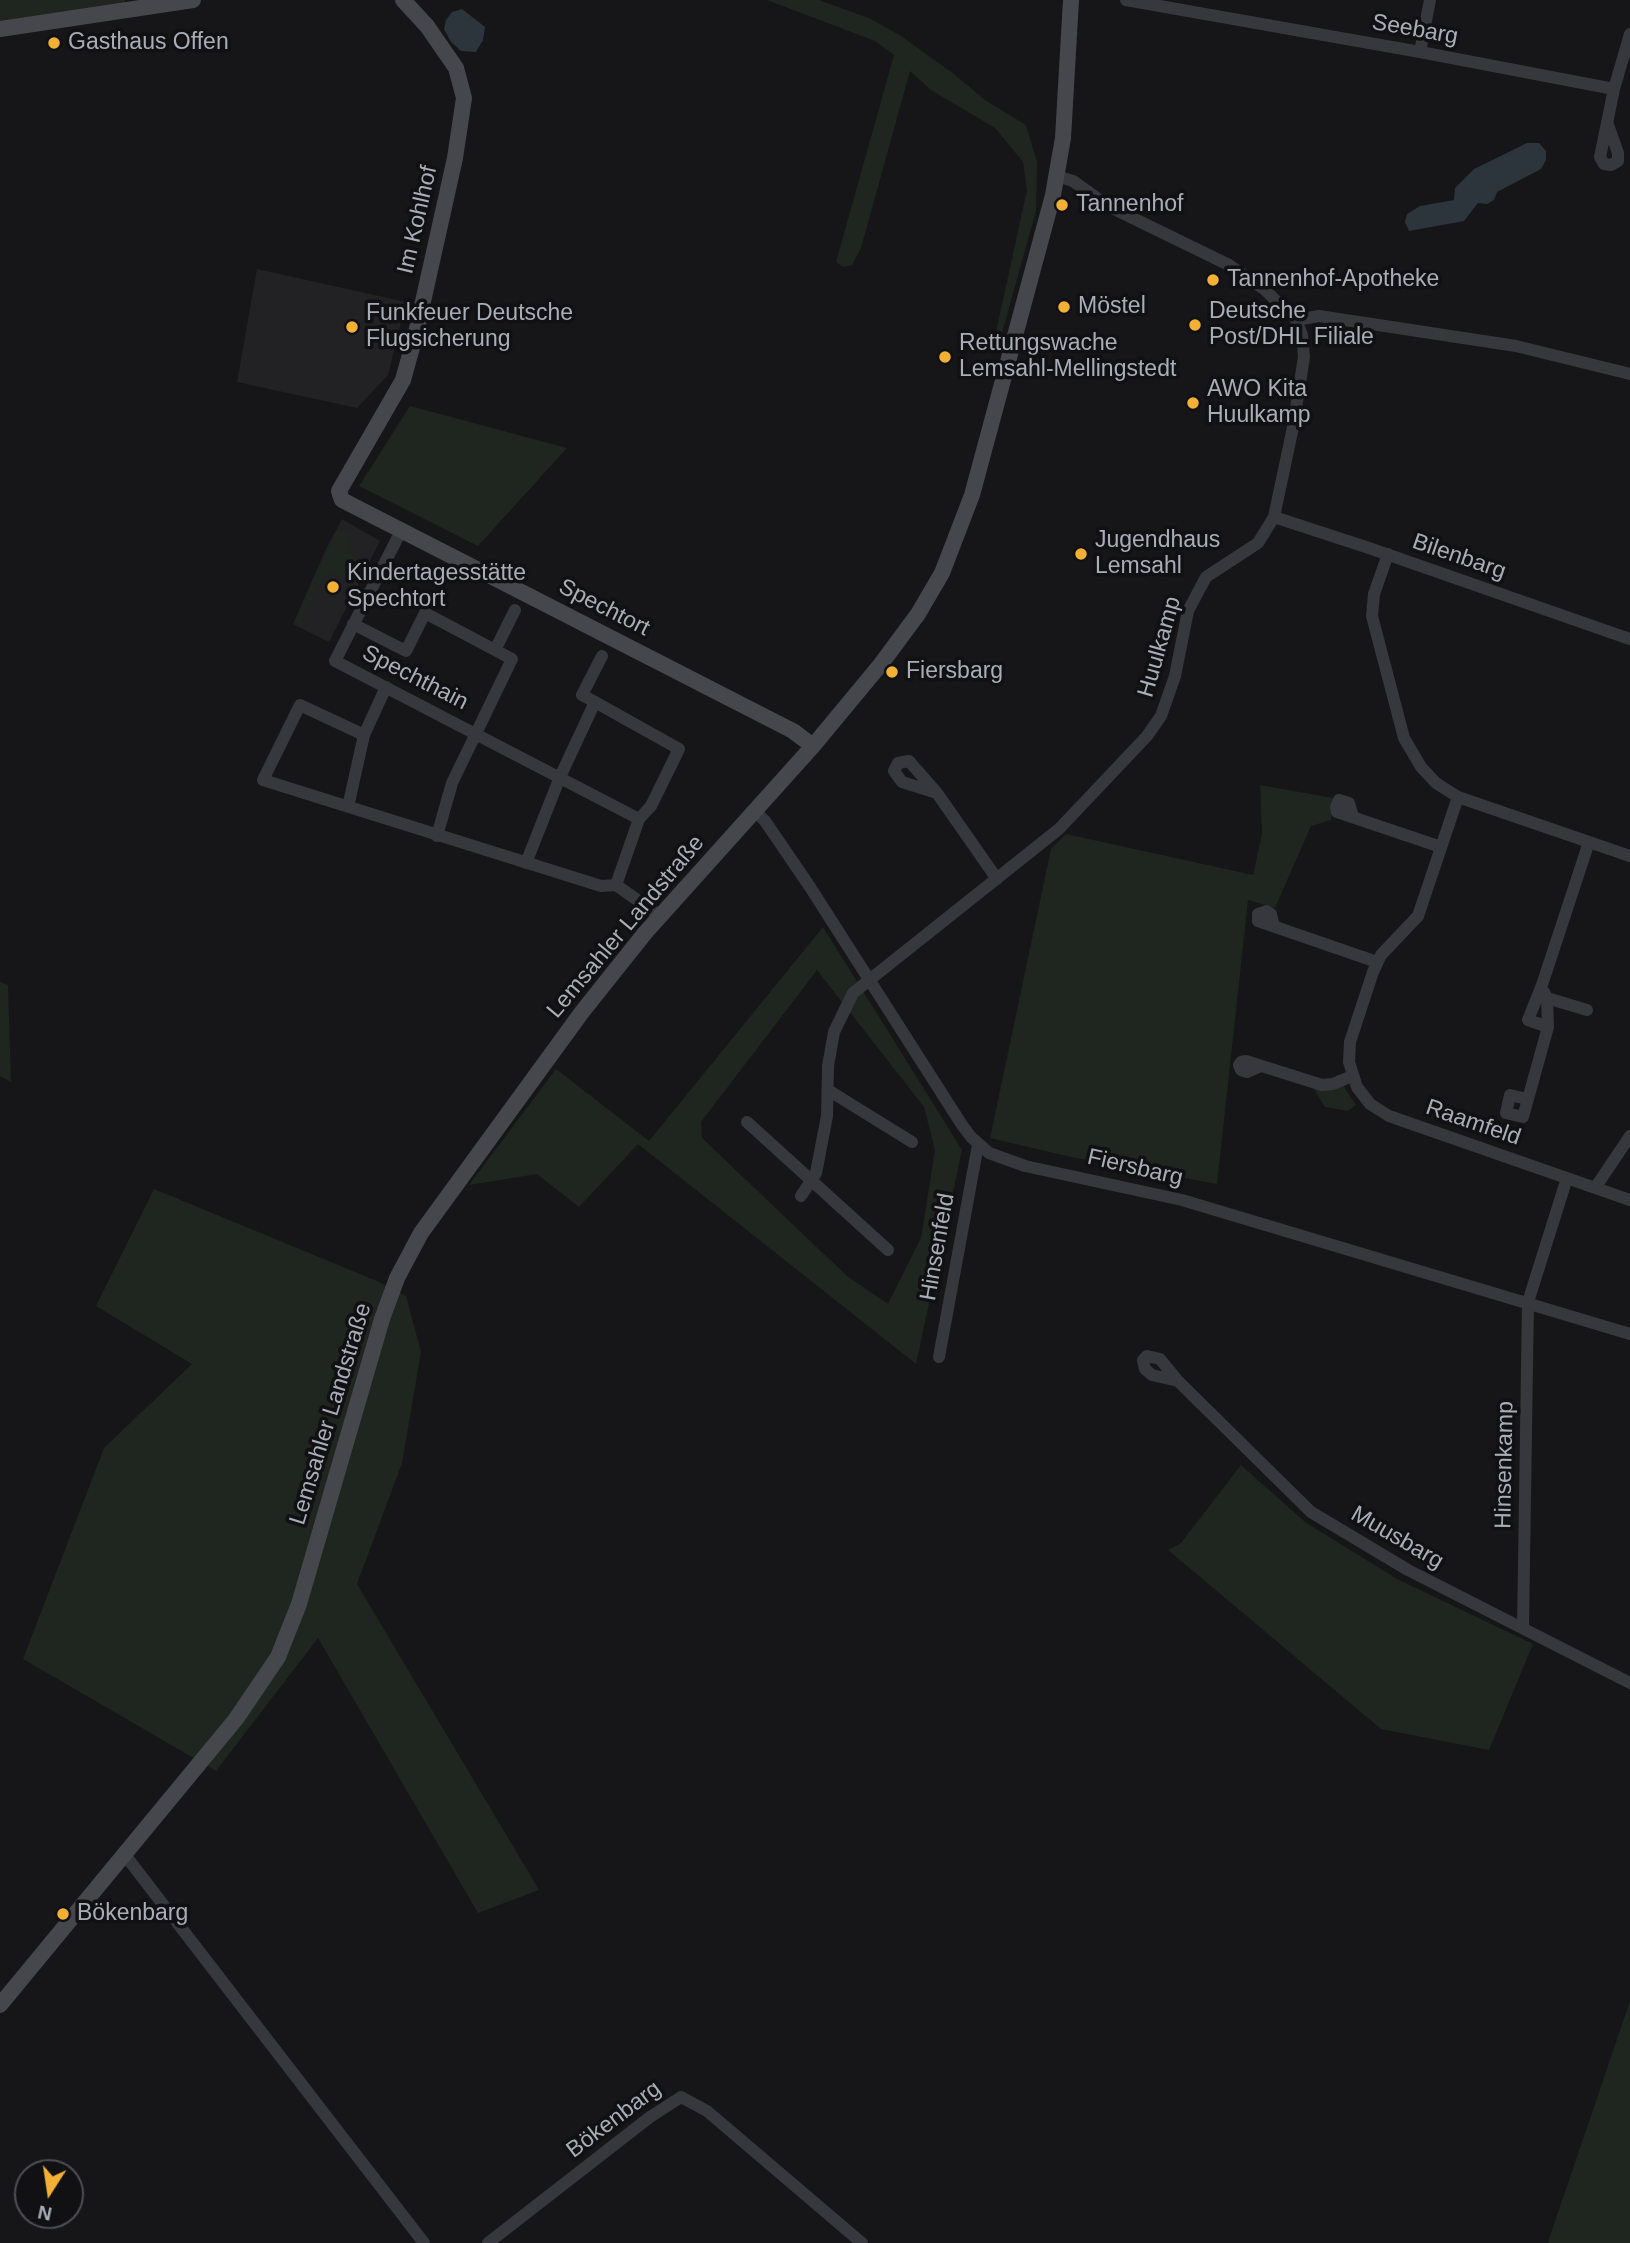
<!DOCTYPE html>
<meta charset="utf-8">
<style>
body{margin:0}
#map{position:relative;width:1630px;height:2243px;overflow:hidden;background:#161618;font-family:Arial,sans-serif}
canvas{display:block}
.north{position:absolute;left:14px;top:2159px;width:70px;height:70px;box-sizing:border-box;background:#111113;border:2px solid #4d4f55;border-radius:50%;rotate:192deg;font-size:19px;font-weight:700;line-height:28px;text-align:center;color:#a8adb8}
.north::after{content:'';display:block;margin:auto;width:24px;height:32px;background:#f2b134;clip-path:polygon(50% 0,100% 100%,50% 72%,0 100%)}
</style>
<div id="map">
<canvas width="1630" height="2243"></canvas>
<div class="north">N</div>
</div>
<script>
const context = document.querySelector('canvas').getContext('2d');
context.lineJoin = 'round';
function fill(path, color) {
  context.fillStyle = color;
  context.fill(path, 'evenodd');
}
function poly(rows) {
  const path = new Path2D();
  for (const r of rows) {
    path.moveTo(r[0], r[1]);
    for (let i = 2; i < r.length; i += 2) path.lineTo(r[i], r[i + 1]);
  }
  return path;
}
function stroke(path, color, width, dash) {
  context.strokeStyle = color;
  context.lineWidth = width;
  context.lineCap = dash ? 'butt' : 'round';
  context.setLineDash(dash || []);
  context.stroke(path);
}
function write(font, color, halo, rows, align = 'center') {
  context.font = font + ' Arial,sans-serif';
  context.lineWidth = 7;
  context.setLineDash([]);
  context.textBaseline = 'middle';
  context.strokeStyle = halo;
  context.fillStyle = color;
  for (const [text, x, y, turn = 0] of rows) {
    context.save();
    context.translate(x, y);
    context.rotate((+turn || 0) * Math.PI / 180);
    context.textAlign = isNaN(turn) ? turn : align;
    if (halo) context.strokeText(text, 0, 0);
    context.fillText(text, 0, 0);
    context.restore();
  }
}
fill(poly([
 [257,269,406,302,388,375,357,408,237,382],
 [342,519,380,541,329,642,293,624,326,549]
]), '#222225');
fill(poly([
 [0,0,125,0,126,11,0,29],
 [767,0,819,0,871,19,901,36,954,74,985,100,1026,125,1037,162,1036,211,997,351,992,350,1027,190,1023,162,995,128,931,90,910,71,861,248,852,265,843,267,836,262,894,55,875,41],
 [410,406,567,448,478,546,359,486],
 [337,530,351,533,346,542,348,553,367,563,359,579,345,578,332,572,326,573,300,623,295,621],
 [1260,785,1333,798,1331,820,1311,826,1275,908,1248,900,1217,1184,1071,1157,990,1138,1051,849,1066,834,1253,875,1262,834],
 [823,927,962,1150,916,1364,638,1144,579,1207,537,1174,469,1185,556,1069,649,1141],
 [817,970,924,1107,935,1150,921,1238,888,1304,847,1276,702,1138,701,1122],
 [0,982,8,985,11,1082,0,1076],
 [1343,1085,1356,1105,1348,1111,1325,1107,1314,1089],
 [154,1189,377,1281,406,1296,421,1352,402,1463,357,1584,539,1890,478,1913,318,1638,216,1771,23,1659,104,1448,192,1364,96,1306],
 [1241,1465,1305,1522,1397,1579,1533,1644,1489,1750,1381,1729,1168,1550,1181,1543],
 [1630,2001,1630,2243,1550,2243,1548,2242]
]), '#1e261f');
fill(poly([
 [462,9,485,27,483,40,476,52,461,51,451,42,444,29,446,20,452,12],
 [1527,143,1539,143,1546,151,1546,160,1541,169,1497,192,1494,200,1487,204,1478,203,1464,221,1409,231,1405,222,1407,214,1420,206,1454,200,1455,188,1474,169]
]), '#2c353c');
stroke(poly([
 [1126,0,1420,52,1614,89],
 [1420,52,1430,0],
 [1607,122,1618,153,1618,161,1611,165,1604,164,1600,157,1614,89,1630,34],
 [1296,320,1319,316,1516,346,1630,374],
 [1274,517,1369,548,1630,639],
 [401,531,335,661,639,819,616,885,660,916],
 [1388,554,1374,594,1372,616,1404,738,1421,767,1436,783,1458,797,1630,856],
 [353,624,406,651,425,613,512,659,452,783,437,836],
 [495,650,515,610],
 [595,702,582,695,602,656],
 [364,735,386,687],
 [937,793,902,782,894,771,898,763,909,761,937,793,997,879],
 [1458,797,1418,916,1381,955,1373,972,1350,1042,1349,1062,1357,1087,1370,1104,1389,1116,1630,1200],
 [348,807,364,735,300,705,263,780,601,886,616,885],
 [755,811,765,821,810,887,962,1125,971,1137,989,1153,1025,1166,1182,1200,1630,1334],
 [1353,817,1349,803,1339,800,1336,807,1337,812,1441,847],
 [526,863,560,777,595,702,679,749,651,806,639,819],
 [1274,926,1271,914,1266,911,1258,914,1258,921,1377,962],
 [1544,992,1547,998,1587,1010],
 [1548,1027,1528,1020,1542,985,1589,842],
 [1261,1066,1247,1072,1241,1070,1239,1065,1241,1062,1246,1061,1322,1085,1333,1084,1352,1076],
 [828,1090,912,1142],
 [1527,1099,1510,1095,1506,1113,1523,1117,1548,1027,1547,998],
 [747,1122,888,1250],
 [1595,1188,1630,1136],
 [801,1196,816,1173,827,1116,828,1066,834,1032,853,993,1059,829,1147,736,1161,716,1175,676,1188,611,1206,577,1258,543,1274,517,1293,427,1304,357,1302,335,1296,320,1264,289,1229,265,1108,206,1073,181,1057,176],
 [939,1357,978,1145],
 [1178,1381,1152,1375,1145,1369,1143,1360,1147,1356,1160,1359,1178,1381,1311,1512,1408,1570,1630,1683],
 [1523,1628,1528,1302,1567,1178],
 [125,1855,424,2243],
 [488,2243,650,2117,681,2097,707,2111,862,2243]
]), '#37383d', 12);
stroke(poly([
 [403,0,427,26,456,68,464,98,455,158,416,333,403,380,339,491,342,500,793,731,813,746],
 [0,29,193,0],
 [0,2005,236,1719,278,1657,299,1604,382,1319,397,1278,421,1233,582,1012,645,933,813,746,881,664,918,614,942,573,972,495,1053,195,1063,138,1071,0]
]), '#45474d', 16);
for (const [x, y, r, color] of [
 [54,43,7,"#f2b134"],
 [1062,205,7,"#f2b134"],
 [1213,280,7,"#f2b134"],
 [1064,307,7,"#f2b134"],
 [1195,325,7,"#f2b134"],
 [352,327,7,"#f2b134"],
 [945,357,7,"#f2b134"],
 [1193,403,7,"#f2b134"],
 [1081,554,7,"#f2b134"],
 [333,587,7,"#f2b134"],
 [892,672,7,"#f2b134"],
 [63,1914,7,"#f2b134"]
]) {
  const dot = new Path2D();
  dot.arc(x, y, r, 0, 2 * Math.PI);
  context.fillStyle = color;
  context.fill(dot);
  stroke(dot, '#111113', 2.5);
}
write('23px', '#a8adb8', '#111113', [
 ["Seebarg",1415,30,10],
 ["Im Kohlhof",418,220,-77],
 ["Bilenbarg",1459,557,19],
 ["Spechtort",604,608,27],
 ["Huulkamp",1160,647,-74],
 ["Spechthain",415,678,27],
 ["Lemsahler Landstraße",626,927,-50],
 ["Raamfeld",1473,1123,19],
 ["Fiersbarg",1135,1168,13],
 ["Hinsenfeld",938,1247,-80],
 ["Lemsahler Landstraße",331,1414,-73],
 ["Hinsenkamp",1505,1465,-89],
 ["Muusbarg",1397,1538,30],
 ["Bökenbarg",614,2120,-37]
]);
write('23px', '#a8adb8', '#111113', [
 ["Gasthaus Offen",68,43],
 ["Tannenhof",1076,205],
 ["Tannenhof-Apotheke",1227,280],
 ["Möstel",1078,307],
 ["Deutsche",1209,312],
 ["Post/DHL Filiale",1209,338],
 ["Funkfeuer Deutsche",366,314],
 ["Flugsicherung",366,340],
 ["Rettungswache",959,344],
 ["Lemsahl-Mellingstedt",959,370],
 ["AWO Kita",1207,390],
 ["Huulkamp",1207,416],
 ["Jugendhaus",1095,541],
 ["Lemsahl",1095,567],
 ["Kindertagesstätte",347,574],
 ["Spechtort",347,600],
 ["Fiersbarg",906,672],
 ["Bökenbarg",77,1914]
], 'left');
</script>
